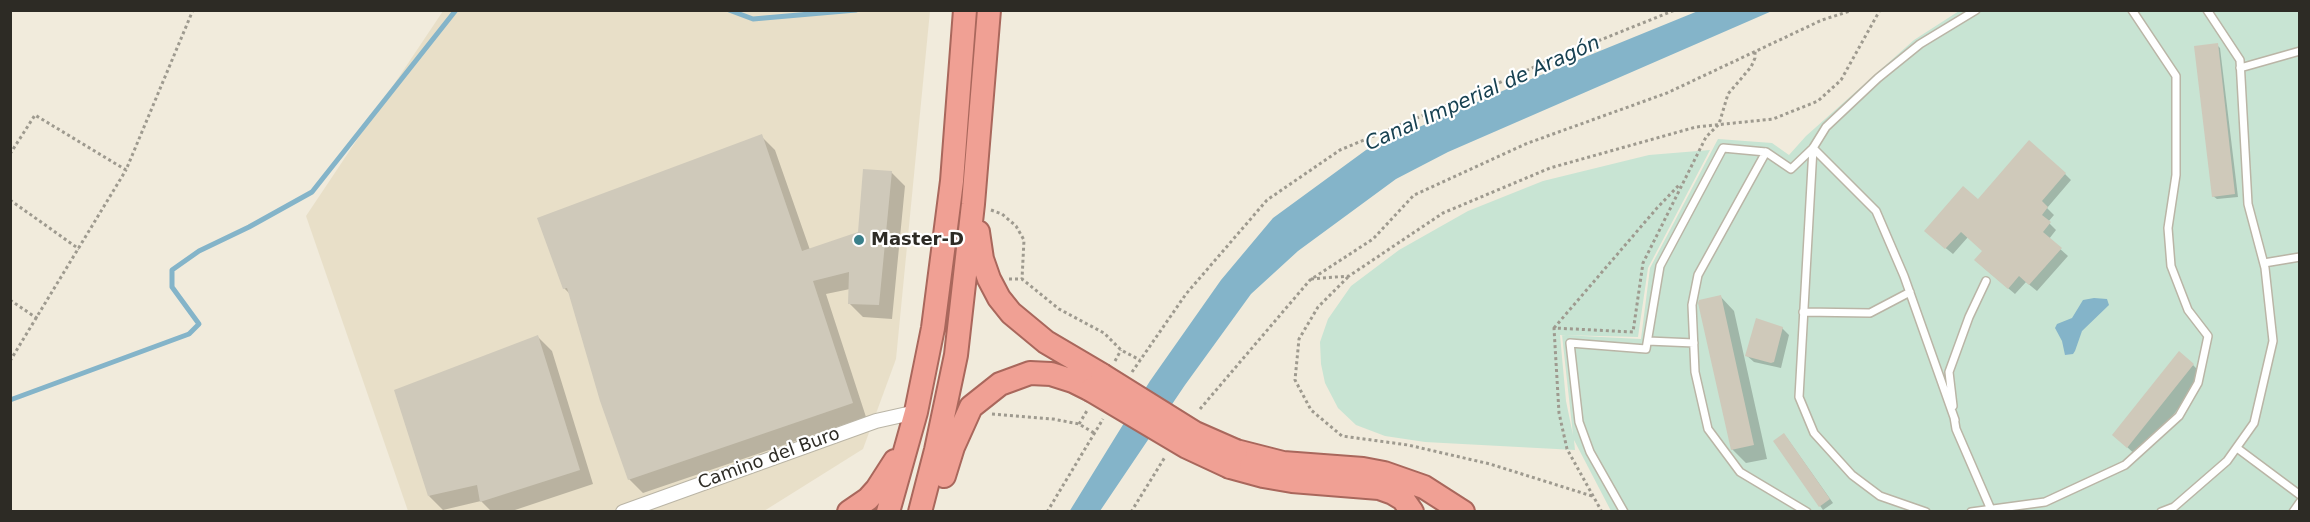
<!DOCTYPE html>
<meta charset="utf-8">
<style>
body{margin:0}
#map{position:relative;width:2310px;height:522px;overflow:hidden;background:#f1ebdc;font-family:"DejaVu Sans",sans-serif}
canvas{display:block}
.frame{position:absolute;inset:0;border:12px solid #2d2b25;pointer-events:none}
</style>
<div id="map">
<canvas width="2310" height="522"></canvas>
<div class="frame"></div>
</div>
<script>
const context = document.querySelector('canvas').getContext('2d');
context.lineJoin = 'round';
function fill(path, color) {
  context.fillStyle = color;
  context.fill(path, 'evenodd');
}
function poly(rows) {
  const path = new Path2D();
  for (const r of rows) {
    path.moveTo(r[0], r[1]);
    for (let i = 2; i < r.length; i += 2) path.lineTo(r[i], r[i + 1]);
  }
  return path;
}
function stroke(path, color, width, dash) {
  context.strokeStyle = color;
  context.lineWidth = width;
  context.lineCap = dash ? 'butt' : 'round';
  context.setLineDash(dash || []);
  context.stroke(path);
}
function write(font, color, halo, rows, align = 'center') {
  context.font = font + ' "DejaVu Sans",sans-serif';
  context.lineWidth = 4.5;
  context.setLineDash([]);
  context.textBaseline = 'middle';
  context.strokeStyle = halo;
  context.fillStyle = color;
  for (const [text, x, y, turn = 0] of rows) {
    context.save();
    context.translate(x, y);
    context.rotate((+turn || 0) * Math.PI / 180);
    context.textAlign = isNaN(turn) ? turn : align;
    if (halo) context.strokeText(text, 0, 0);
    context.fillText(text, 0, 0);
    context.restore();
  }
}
fill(poly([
 [443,11,930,11,896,359,863,449,764,511,408,511,306,216]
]), '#e8dfc8');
fill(poly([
 [1959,11,2299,11,2299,511,1611,511,1574,440,1575,450,1425,442,1385,436,1356,425,1338,408,1325,383,1321,364,1320,342,1328,319,1351,286,1399,250,1468,211,1543,181,1649,155,1710,150,1648,268,1638,337,1560,335,1566,401,1573,435,1562,335,1641,339,1650,268,1718,139,1772,143,1789,155,1806,136,1914,40]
]), '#c8e4d3');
fill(poly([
 [1698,11,1772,11,1448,152,1396,179,1298,251,1251,294,1185,385,1100,511,1069,512,1150,381,1221,280,1273,218,1366,150,1514,86],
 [2094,298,2107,299,2109,305,2082,331,2075,351,2073,354,2065,355,2062,341,2055,328,2057,324,2072,318,2083,300]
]), '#84b4c9');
fill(poly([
 [2217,45,2220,48,2238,197,2217,199,2213,196],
 [761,136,775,150,810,250,859,233,891,172,905,186,892,319,863,317,849,303,850,289,826,294,866,417,643,493,629,479,570,294,564,288],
 [2065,174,2071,180,2047,208,2054,215,2048,222,2056,230,2049,239,2068,256,2037,291,2026,282,2015,294,1983,267,1984,251,1968,237,1953,254,1932,237,1978,201],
 [1720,296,1734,311,1767,459,1746,463,1732,449],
 [1782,328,1789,335,1781,368,1754,362,1746,355],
 [538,337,552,351,593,484,509,512,492,512,481,501,443,510,429,496],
 [2193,365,2204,376,2139,458,2114,435],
 [1787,438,1833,503,1823,510,1775,441]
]), '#0003');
stroke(poly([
 [729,10,753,19,856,10],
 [10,400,189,334,199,324,172,287,172,270,199,251,249,227,312,192,456,10]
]), '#84b4c9', 5);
fill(poly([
 [2218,43,2235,194,2212,197,2194,46],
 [762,134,802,251,858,232,863,169,892,171,879,305,848,304,849,272,813,281,853,403,628,480,600,401,567,288,563,289,537,218],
 [2029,140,2066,173,2042,201,2048,207,2042,215,2051,222,2043,232,2062,248,2029,285,2019,276,2008,289,1974,260,1982,251,1961,232,1945,249,1924,231,1963,186,1978,199],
 [1721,295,1754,445,1731,450,1698,303,1699,300],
 [1756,318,1783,327,1774,362,1771,363,1745,356],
 [538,335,580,470,480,502,477,485,428,496,394,390],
 [2179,351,2194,364,2127,448,2112,435],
 [1784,433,1830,499,1819,507,1773,441]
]), '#cfc9ba');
const service = poly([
 [2240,68,2300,51],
 [1813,148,1799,397,1814,433,1852,475,1880,496,1926,512],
 [1813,148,1876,211,1904,276,1955,420],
 [1766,152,1698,275,1692,305,1695,372,1708,429,1740,472,1807,512],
 [2264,263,2300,257],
 [1803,312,1870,313,1910,292],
 [1648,341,1694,343],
 [1953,406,1949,372,1969,317,1986,281],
 [1954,417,1956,429,1992,512],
 [2237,448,2300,495],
 [1624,512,1590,452,1579,422,1570,343,1646,349,1660,266,1723,148,1766,152,1791,169,1813,148,1826,127,1878,78,1920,44,1976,10],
 [1971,512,2045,502,2125,465,2179,416,2198,383,2208,336,2188,310,2171,266,2168,228,2176,175,2176,76,2132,10],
 [2161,512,2174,507,2227,461,2254,423,2273,341,2265,268,2248,204,2240,60,2207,10],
 [2293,512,2300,502]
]);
const minor = poly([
 [623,512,876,421,916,412]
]);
const trunk = poly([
 [978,232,982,259,989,279,999,298,1011,313,1046,342,1102,375],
 [1236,451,1283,463,1363,469,1384,473,1424,487,1463,512],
 [1230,467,1263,476,1292,481,1379,488,1393,493,1403,499,1412,512],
 [944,476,953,447,971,407,1000,384,1030,373,1051,374,1073,381,1091,390],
 [849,512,868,499,877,489,895,461],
 [888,512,916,412,933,328,952,181,965,10],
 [920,512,936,450,956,355,973,204,989,10]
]);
stroke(service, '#bab5a6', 10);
stroke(minor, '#bab5a6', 16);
stroke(trunk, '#a9675c', 26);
stroke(poly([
 [10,154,35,115,126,170,193,10],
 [10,200,79,249],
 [991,210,1002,214,1016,226,1024,240,1022,279],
 [1348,277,1318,307,1299,339,1295,380,1311,410,1342,436,1408,445,1490,464,1592,496],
 [1009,279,1022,279,1059,309,1104,333,1121,350,1140,360],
 [1311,279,1349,276,1443,213,1550,168,1696,127,1773,119,1818,101,1841,80,1880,10],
 [10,300,38,319],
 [1554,328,1657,208,1680,184],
 [10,361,126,170],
 [1115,361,1121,350],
 [1132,372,1186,294,1267,200,1340,150,1465,98,1543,63,1675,10],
 [1200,409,1310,280,1373,239,1414,195,1528,143,1667,93,1822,20,1853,10],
 [992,414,1053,419,1079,424,1094,433],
 [1079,424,1088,409],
 [1047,512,1103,419],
 [1131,512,1165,457],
 [1602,512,1567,449,1559,413,1554,328,1633,332,1643,263,1706,137,1719,124,1728,94,1751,67,1755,58,1755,51]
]), '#9e9a8f', 3, [3, 3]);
stroke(service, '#fff', 7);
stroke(minor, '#fff', 14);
stroke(trunk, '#f0a094', 22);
const trunkBridge = poly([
 [1102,375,1195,433,1236,451],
 [1091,390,1187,447,1230,467]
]);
stroke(trunkBridge, '#a9675c', 26, []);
stroke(trunkBridge, '#f0a094', 22);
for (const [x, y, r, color] of [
 [859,240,6,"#3a808b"]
]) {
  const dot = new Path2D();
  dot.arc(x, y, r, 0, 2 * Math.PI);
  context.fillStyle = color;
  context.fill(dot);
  stroke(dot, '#fff', 2);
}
write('bold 18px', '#2d2b25', '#fff', [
 ["Master-D",871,240]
], 'left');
write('18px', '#2d2b25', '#fff', [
 ["Camino del Buro",769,459,-20]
]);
write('italic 20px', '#174151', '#fff', [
 ["Canal Imperial de Aragón",1483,94,-24]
]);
</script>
